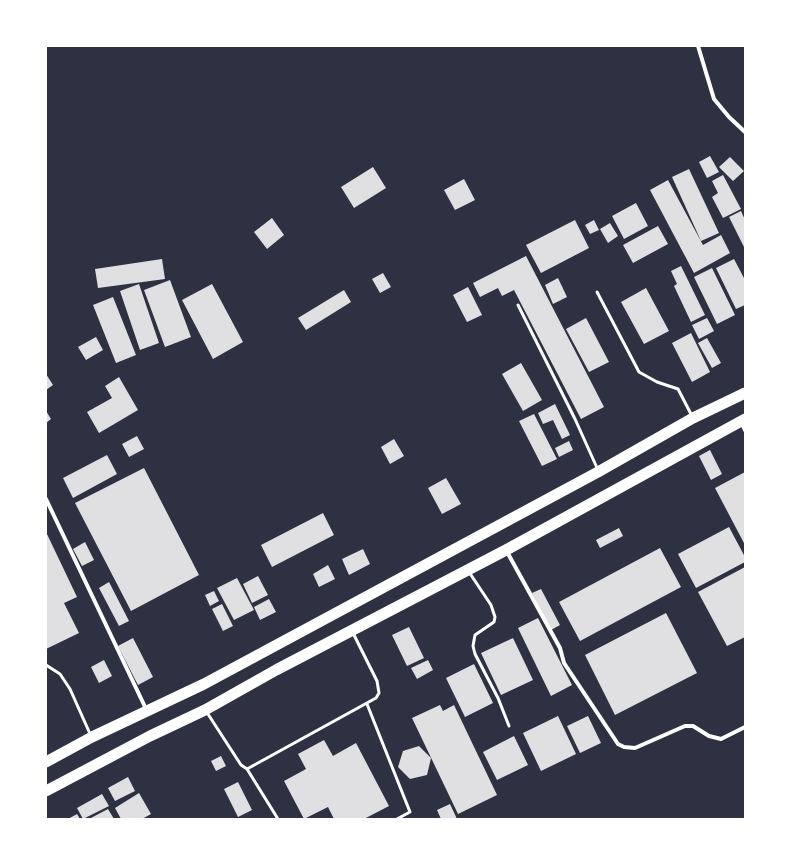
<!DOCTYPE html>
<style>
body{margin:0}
#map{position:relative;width:791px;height:865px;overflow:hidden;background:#2d3142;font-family:"Noto Serif",serif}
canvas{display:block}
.frame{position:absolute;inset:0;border:47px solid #fff;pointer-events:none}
</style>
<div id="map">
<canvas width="791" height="865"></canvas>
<div class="frame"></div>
</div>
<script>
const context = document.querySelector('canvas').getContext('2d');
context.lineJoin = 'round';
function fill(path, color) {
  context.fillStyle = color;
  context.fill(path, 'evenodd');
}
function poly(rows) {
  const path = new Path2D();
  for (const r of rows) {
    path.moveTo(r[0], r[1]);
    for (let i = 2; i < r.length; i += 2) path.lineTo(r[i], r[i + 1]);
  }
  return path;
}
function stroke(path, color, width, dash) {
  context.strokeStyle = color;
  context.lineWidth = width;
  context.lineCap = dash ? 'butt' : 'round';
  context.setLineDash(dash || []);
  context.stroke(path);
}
fill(poly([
 [710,156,719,172,707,178,699,162],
 [730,157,744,171,733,181,719,167],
 [373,167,386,188,354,208,341,187],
 [689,169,719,233,701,241,672,177],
 [723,175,741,209,723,218,712,197,718,193,712,181],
 [464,179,475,200,455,210,444,190],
 [668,180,703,245,721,235,730,253,694,273,650,190],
 [636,203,648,226,624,239,612,216],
 [741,211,745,220,745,249,729,217],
 [272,218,284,235,267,249,254,232],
 [575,220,589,248,541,273,526,245],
 [594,220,599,230,590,234,585,225],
 [610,223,618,236,608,243,600,229],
 [658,226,668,244,633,263,623,245],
 [526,256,604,407,581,419,514,290,502,296,498,288,480,297,473,283],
 [162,259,165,279,98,288,95,269],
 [734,259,745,280,745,305,736,309,716,268],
 [681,266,705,315,691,322,674,286,677,284,671,271],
 [712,268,735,315,717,324,694,277],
 [383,273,391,287,380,293,372,279],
 [558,278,567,297,553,304,545,285],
 [170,280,191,337,165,347,144,290],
 [139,284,159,343,140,350,120,291],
 [212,284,243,342,213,359,182,300],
 [468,287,482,315,467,322,453,295],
 [646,288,669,331,644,344,621,302],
 [344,290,351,302,306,330,298,318],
 [113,297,136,355,116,363,93,305],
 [586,318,609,362,589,372,566,329],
 [707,318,714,331,699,339,692,325],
 [691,333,710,372,692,382,672,343],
 [96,337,103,350,86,360,78,347],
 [707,338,721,363,712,368,698,343],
 [521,363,542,400,523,411,502,374],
 [46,374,53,385,46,390],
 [119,377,138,410,99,433,87,412,112,398,105,386],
 [555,404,570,435,562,439,553,420,543,424,538,413],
 [46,411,51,419,46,423],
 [534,414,557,459,542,466,519,421],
 [137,436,144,449,129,457,122,444],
 [394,439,404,456,390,464,381,447],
 [569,441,573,450,559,457,555,448],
 [710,450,722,474,711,480,699,456],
 [107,455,117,474,73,498,63,478],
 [144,468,199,575,131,611,75,503],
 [745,472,745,545,715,488],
 [446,478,461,504,442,514,428,488],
 [323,513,334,535,272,567,261,545],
 [729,527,745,557,745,562,696,588,678,554],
 [619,528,623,536,600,548,596,540],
 [46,532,77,597,64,603,79,633,46,649],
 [85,542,94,560,82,566,73,549],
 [660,548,681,587,580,641,559,602],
 [363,549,370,564,349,575,342,559],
 [328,565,335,579,319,587,313,574],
 [745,567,745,637,727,646,698,592],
 [258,576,268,595,252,603,243,584],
 [237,578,254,610,234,620,217,588],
 [109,582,129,621,119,626,99,588],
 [541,589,560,625,551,630,532,593],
 [214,591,219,601,210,606,205,595],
 [269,599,276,612,260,620,254,607],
 [222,604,233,626,223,631,212,609],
 [666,613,697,673,615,715,585,655],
 [538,618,572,685,551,696,518,628],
 [409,627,424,658,407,666,392,635],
 [133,638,153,677,138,685,118,646],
 [513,638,533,680,501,695,481,653],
 [104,660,112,676,99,683,91,667],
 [428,660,433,670,417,679,411,668],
 [474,664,493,703,465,717,446,678],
 [440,705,443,711,454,705,497,795,458,814,412,718],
 [558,716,576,754,541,771,523,733],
 [588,716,601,743,580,753,567,726],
 [514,736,528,765,497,780,483,752],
 [324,740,333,756,356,743,389,806,364,819,334,819,328,807,304,819,284,781,306,769,298,754],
 [419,746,431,758,427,775,410,779,398,767,403,751],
 [221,756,226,766,216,771,211,761],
 [128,777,135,791,115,801,108,788],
 [238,782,252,810,238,817,224,789],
 [139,793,151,814,142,819,121,819,115,808],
 [102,794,109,806,83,819,77,808],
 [450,804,457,819,441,819,437,810],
 [108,809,114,819,89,819],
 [77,814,80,819,68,819]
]), '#e0e0e3');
stroke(poly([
 [597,292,639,372,657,382,678,389,692,416],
 [518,305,575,419,598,470],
 [741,423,745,431],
 [469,572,491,605,495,617,494,622,475,635,473,646,475,654,498,698,509,726],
 [46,665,60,674,70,689,91,736],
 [367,704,410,812,397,819],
 [206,711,241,765,247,769,376,698,379,693,377,681,353,633],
 [247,769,278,819]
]), '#fff', 3);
stroke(poly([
 [698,46,714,99,729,117,745,132],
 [46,499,147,711],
 [506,550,560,648,564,663,618,744,624,747,635,748,685,726,693,726,709,736,721,739,745,727]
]), '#fff', 4);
stroke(poly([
 [46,762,92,737,204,684,598,472,693,418,745,393],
 [46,791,150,736,205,710,276,670,506,550,745,419]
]), '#fff', 11);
</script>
